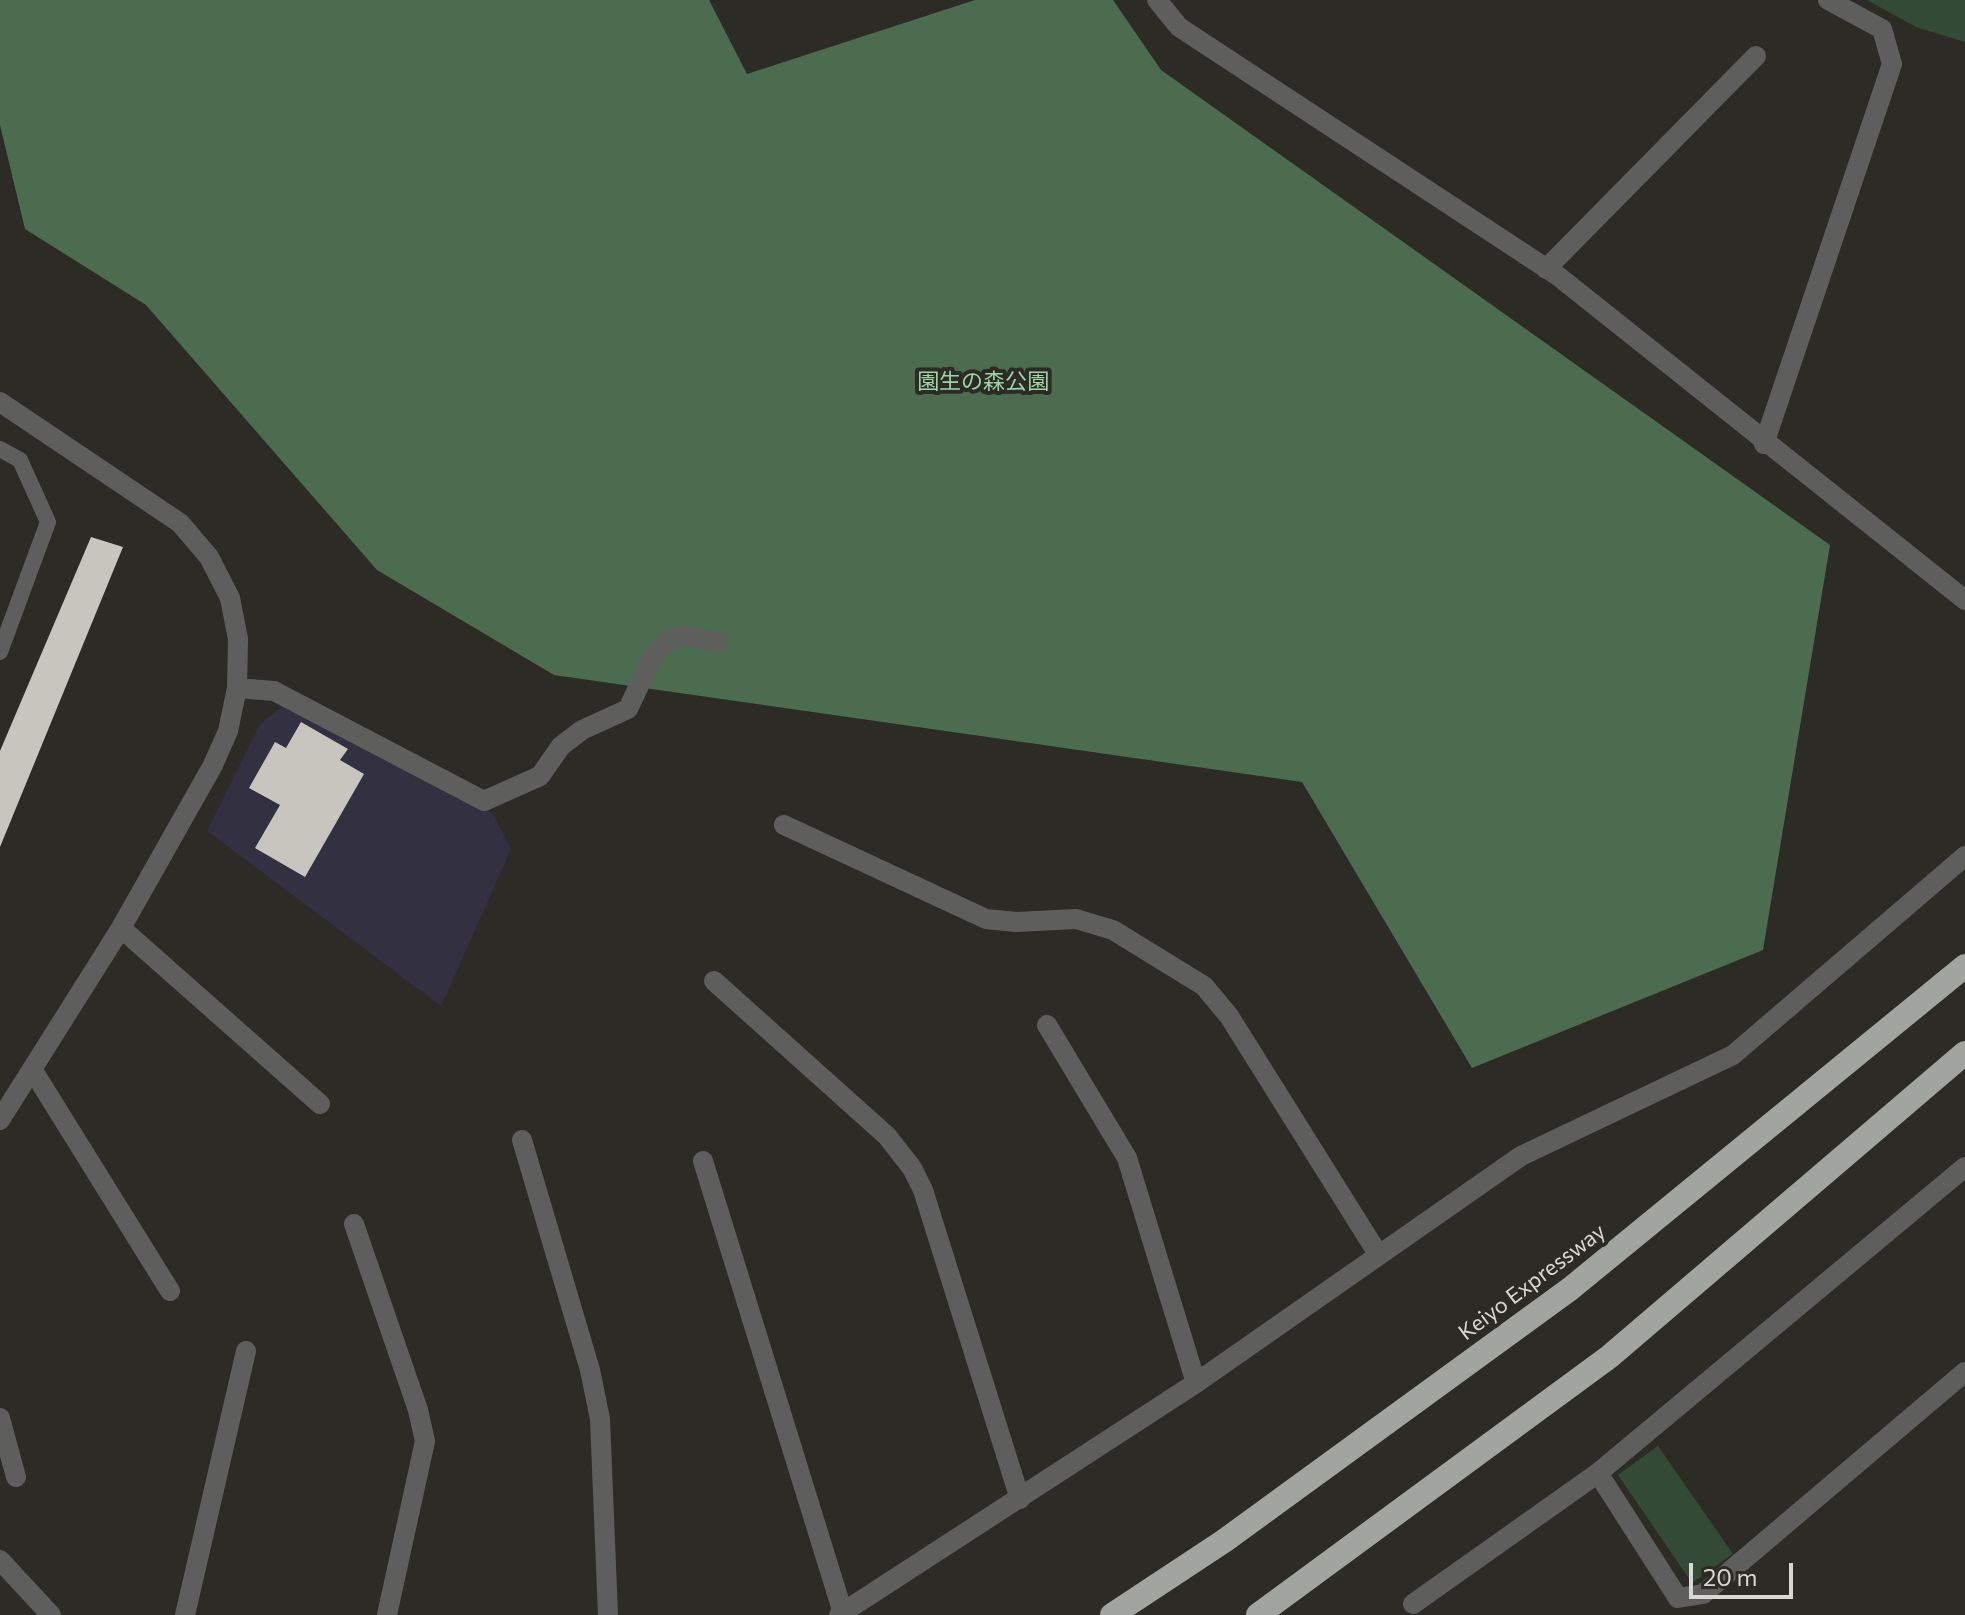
<!DOCTYPE html>
<meta charset="utf-8">
<style>
body{margin:0}
#map{position:relative;width:1965px;height:1615px;overflow:hidden;background:#2d2b26;font-family:Commissioner,sans-serif}
canvas{display:block}
.scale{position:absolute;left:1689px;top:1563px;width:104px;height:36px;box-sizing:border-box;border:4px solid #d9d7d4;border-top:0;padding-left:10px;font-size:24px;line-height:28px;white-space:nowrap;color:#d9d7d4;-webkit-text-stroke:6px #2d2b26;paint-order:stroke}
</style>
<div id="map">
<canvas width="1965" height="1615"></canvas>
<div class="scale">20 m</div>
</div>
<script>
const context = document.querySelector('canvas').getContext('2d');
context.lineJoin = 'round';
function fill(path, color) {
  context.fillStyle = color;
  context.fill(path, 'evenodd');
}
function poly(rows) {
  const path = new Path2D();
  for (const r of rows) {
    path.moveTo(r[0], r[1]);
    for (let i = 2; i < r.length; i += 2) path.lineTo(r[i], r[i + 1]);
  }
  return path;
}
function stroke(path, color, width, dash) {
  context.strokeStyle = color;
  context.lineWidth = width;
  context.lineCap = dash ? 'butt' : 'round';
  context.setLineDash(dash || []);
  context.stroke(path);
}
function write(font, color, halo, rows, align = 'center') {
  context.font = font + ' Commissioner,"Noto Sans JP",sans-serif';
  context.lineWidth = 8;
  context.setLineDash([]);
  context.textBaseline = 'middle';
  context.strokeStyle = halo;
  context.fillStyle = color;
  for (const [text, x, y, turn = 0] of rows) {
    context.save();
    context.translate(x, y);
    context.rotate((+turn || 0) * Math.PI / 180);
    context.textAlign = isNaN(turn) ? turn : align;
    if (halo) context.strokeText(text, 0, 0);
    context.fillText(text, 0, 0);
    context.restore();
  }
}
fill(poly([
 [286,703,493,814,511,849,441,1006,207,831,260,724]
]), '#333041');
fill(poly([
 [1867,0,1965,0,1965,42,1916,27],
 [1658,1446,1733,1554,1692,1583,1618,1475]
]), '#334b36');
fill(poly([
 [0,0,709,0,747,74,975,0,1113,0,1161,70,1830,545,1763,950,1472,1068,1302,782,554,675,377,570,146,305,25,229,0,125]
]), '#4c6c50');
fill(poly([
 [91,537,123,547,0,847,0,751],
 [301,722,348,749,340,760,364,774,305,877,255,848,280,805,249,788,275,742,286,748]
]), '#c8c5bf');
stroke(poly([
 [0,449,20,460,48,522,0,652]
]), '#5e5f5c', 16);
stroke(poly([
 [1546,269,1756,56],
 [0,402,180,523,209,557,230,598,238,639,237,688,228,731,213,765,121,928,0,1120],
 [1764,444,1892,64,1882,29,1828,0],
 [237,688,274,691,484,801,540,776,561,746,582,730,628,709,654,654,670,639,687,636,718,642],
 [784,825,986,919,1016,922,1076,919,1113,930,1204,986,1229,1016,1378,1254],
 [121,928,320,1104],
 [714,981,887,1136,912,1168,923,1190,1020,1499],
 [1047,1025,1127,1158,1196,1383],
 [32,1069,170,1291],
 [522,1140,590,1370,600,1419,608,1615],
 [703,1161,843,1613],
 [354,1224,418,1410,425,1441,387,1615],
 [0,1418,16,1477],
 [1598,1473,1678,1598,1703,1594,1965,1372],
 [0,1560,51,1615],
 [1413,1604,1598,1473,1965,1167],
 [185,1615,246,1351],
 [839,1615,1196,1383,1521,1156,1733,1055,1965,856]
]), '#5e5f5c', 20);
stroke(poly([
 [1157,0,1179,27,1558,276,1965,600]
]), '#5e5f5c', 20);
stroke(poly([
 [1112,1615,1224,1541,1570,1289,1965,966],
 [1258,1615,1609,1357,1965,1053]
]), '#a2a59f', 24);
write('22px', '#9dd4a3', '#2d2b26', [
 ["園生の森公園",983,382]
]);
write('22px', '#d9d7d4', '#2d2b26', [
 ["Keiyo Expressway",1532,1282,-37]
]);
</script>
